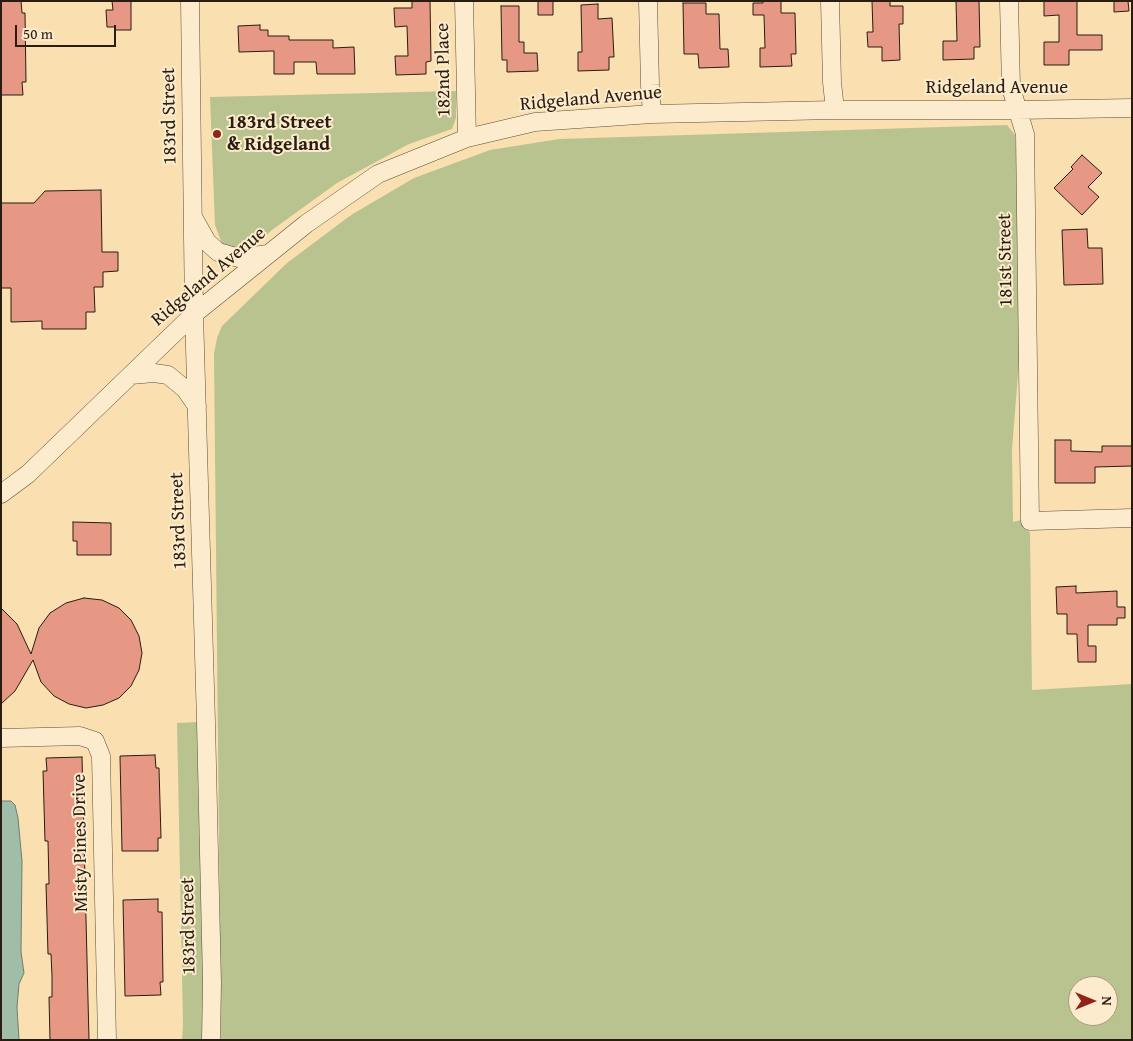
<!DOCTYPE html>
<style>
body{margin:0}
#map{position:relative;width:1133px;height:1041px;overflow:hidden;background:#fae0b1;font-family:"Gentium Book Plus",serif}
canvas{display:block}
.frame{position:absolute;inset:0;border:2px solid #291c10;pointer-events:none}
.north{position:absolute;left:1068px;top:976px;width:50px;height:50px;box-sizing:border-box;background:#fcebcc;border:1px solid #a89881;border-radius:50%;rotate:90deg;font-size:14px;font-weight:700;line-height:20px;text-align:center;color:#291c10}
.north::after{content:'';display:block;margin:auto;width:18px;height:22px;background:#8f2418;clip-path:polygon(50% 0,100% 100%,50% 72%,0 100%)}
.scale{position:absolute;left:15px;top:25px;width:101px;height:22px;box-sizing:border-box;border:2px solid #291c10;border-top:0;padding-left:6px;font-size:15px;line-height:18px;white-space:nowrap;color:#291c10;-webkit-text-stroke:4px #fcebcc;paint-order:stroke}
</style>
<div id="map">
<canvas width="1133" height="1041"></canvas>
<div class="frame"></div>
<div class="north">N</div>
<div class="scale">50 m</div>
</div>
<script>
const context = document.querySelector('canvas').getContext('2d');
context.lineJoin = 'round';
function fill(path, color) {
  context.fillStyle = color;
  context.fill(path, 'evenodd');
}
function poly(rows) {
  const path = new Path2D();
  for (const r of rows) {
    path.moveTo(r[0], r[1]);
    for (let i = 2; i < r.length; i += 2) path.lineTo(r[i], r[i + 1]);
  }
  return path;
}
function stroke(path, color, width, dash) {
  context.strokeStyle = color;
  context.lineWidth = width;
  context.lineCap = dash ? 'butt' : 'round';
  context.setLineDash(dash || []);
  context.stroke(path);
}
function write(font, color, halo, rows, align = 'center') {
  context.font = font + ' "Gentium Book Plus",serif';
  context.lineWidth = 4;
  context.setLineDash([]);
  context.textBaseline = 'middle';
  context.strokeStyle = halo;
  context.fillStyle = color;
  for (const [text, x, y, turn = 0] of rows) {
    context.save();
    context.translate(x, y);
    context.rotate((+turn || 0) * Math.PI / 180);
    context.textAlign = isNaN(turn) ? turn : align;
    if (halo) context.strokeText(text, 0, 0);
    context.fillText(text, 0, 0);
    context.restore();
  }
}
fill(poly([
 [456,91,456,118,452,129,409,144,337,183,272,230,254,247,237,250,222,244,215,225,210,97],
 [1007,125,1015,135,1016,150,1020,348,1012,450,1013,522,1021,520,1030,533,1032,690,1132,684,1132,1040,221,1040,214,354,217,338,222,326,287,263,351,215,414,178,490,150,559,139],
 [1078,986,1108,986,1108,1016,1078,1016],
 [198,722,203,938,203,1022,202,1040,182,1040,183,1025,177,723]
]), '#b9c38f');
const water = poly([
 [1,801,11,801,15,805,18,818,22,861,21,952,24,973,19,984,17,1007,19,1040,1,1040,1,801]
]);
fill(water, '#9fbda8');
stroke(water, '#707d6b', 1);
const building = poly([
 [1,1,21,1,22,13,25,13,26,82,22,82,23,95,1,95,1,1],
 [112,1,131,1,131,30,115,30,115,27,107,27,106,10,113,10,112,1],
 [412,1,430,1,431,61,426,62,426,74,396,75,395,56,408,56,407,26,395,27,394,8,412,8,412,1],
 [538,1,553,1,553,15,538,15,538,1],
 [763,1,781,1,781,13,795,13,796,54,791,54,792,66,760,67,760,48,765,48,764,15,753,15,753,3,763,3,763,1],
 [872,1,890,1,890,6,903,6,903,24,899,24,900,60,882,61,882,47,868,47,867,32,873,32,872,1],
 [956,1,979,1,980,47,974,47,974,59,943,60,943,41,957,41,956,1],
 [1044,1,1077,1,1077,35,1102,35,1102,50,1069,50,1069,65,1044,65,1044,42,1059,42,1059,15,1044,16,1044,1],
 [1114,1,1128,1,1129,11,1114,12,1114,1],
 [683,3,706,3,706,14,719,14,720,49,728,49,729,67,699,68,698,54,684,54,683,3],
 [598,4,598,19,612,18,614,57,609,57,609,70,578,71,578,52,582,52,581,5,598,4],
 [501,6,519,6,519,42,524,42,524,53,537,53,538,71,507,72,507,60,502,60,501,6],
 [260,25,260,30,268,30,268,36,289,36,289,40,333,40,333,48,354,47,355,74,317,74,316,62,294,62,294,74,274,74,274,51,239,52,238,26,260,25],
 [1082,155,1102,173,1088,187,1099,197,1082,215,1054,188,1073,169,1071,167,1082,155],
 [101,190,102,252,118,252,118,271,103,272,103,287,94,287,95,312,86,312,86,329,42,329,42,321,11,322,11,288,1,288,1,203,34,203,45,191,101,190],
 [1087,229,1088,248,1102,248,1103,284,1064,285,1062,230,1087,229],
 [1055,440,1071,440,1071,451,1102,452,1102,446,1132,446,1132,466,1095,467,1095,483,1055,483,1055,440],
 [73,522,111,523,111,555,77,555,77,541,73,541,73,522],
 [1076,586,1076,593,1117,591,1117,607,1125,607,1125,618,1117,618,1117,625,1088,625,1088,646,1096,646,1096,662,1078,662,1077,634,1067,634,1067,614,1057,614,1056,587,1076,586],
 [84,598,102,600,119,608,131,620,139,636,142,653,139,670,131,686,119,698,103,705,86,708,69,704,54,696,41,682,33,660,15,691,1,704,1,608,17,624,31,654,39,628,50,613,66,603,84,598],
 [155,755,156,768,159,768,161,838,158,838,158,851,122,851,120,756,155,755],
 [82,757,89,1040,50,1040,49,997,52,997,52,976,51,954,48,954,46,884,49,884,48,841,45,841,43,771,47,771,46,758,82,757],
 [158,899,158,912,162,912,163,982,160,982,161,995,125,996,123,900,158,899]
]);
fill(building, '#e79885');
stroke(building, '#291c10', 1);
const minor = poly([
 [190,1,194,314,206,722,212,983,211,1040],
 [464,1,467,138],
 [648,1,650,85,652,114],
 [830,1,832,82,835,110],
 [1009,1,1011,88,1025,134,1030,521,1132,518],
 [193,217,207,242,218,252,239,258,268,254],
 [131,375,154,373,168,375,185,389,197,406],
 [1,494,28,474,194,314,306,224,378,174,467,138,535,122,652,114,835,110,1018,110,1132,108],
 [1,738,80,736,95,741,101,756,107,1040]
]);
stroke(minor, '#5d4d38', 19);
stroke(minor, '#fcebcc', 18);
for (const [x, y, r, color] of [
 [217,134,5,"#8f2418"]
]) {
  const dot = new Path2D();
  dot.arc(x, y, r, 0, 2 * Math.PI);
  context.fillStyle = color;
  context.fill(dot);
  stroke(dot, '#fcebcc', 2);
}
write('19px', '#291c10', '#fcebcc', [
 ["182nd Place",444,70,-91],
 ["Ridgeland Avenue",997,88],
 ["Ridgeland Avenue",591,99,-5],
 ["183rd Street",170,116,-91],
 ["181st Street",1006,260,-91],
 ["Ridgeland Avenue",209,277,-40],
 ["183rd Street",179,521,-92],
 ["Misty Pines Drive",81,843,-91],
 ["183rd Street",189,926,-91]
]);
write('bold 19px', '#291c10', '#fcebcc', [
 ["183rd Street",227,123],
 ["& Ridgeland",227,145]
], 'left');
</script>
